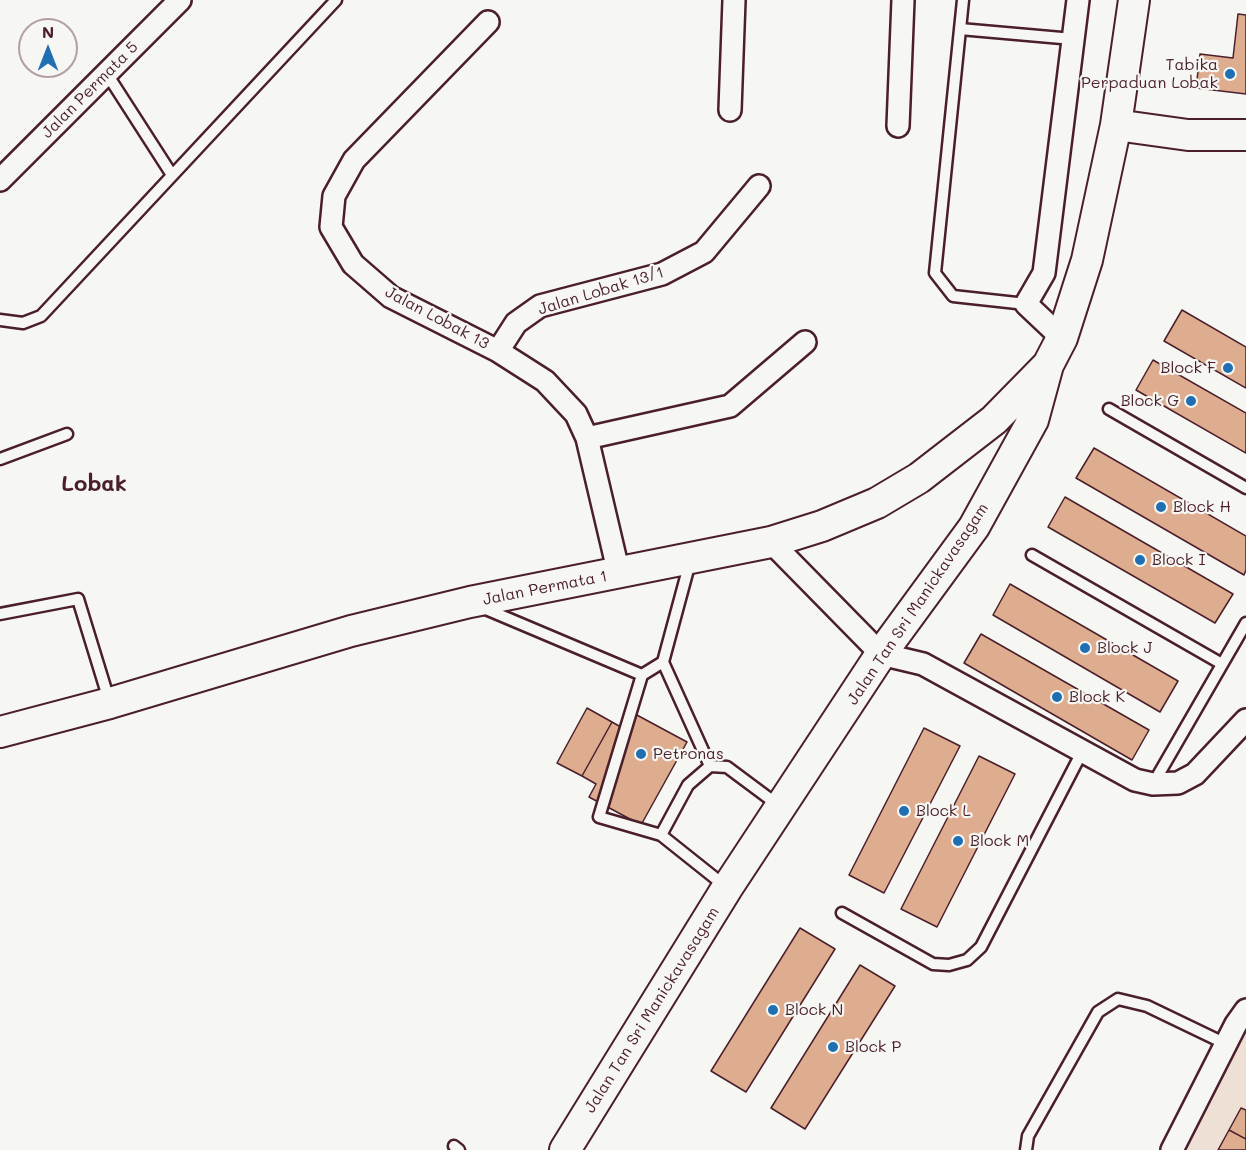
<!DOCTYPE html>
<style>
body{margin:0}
#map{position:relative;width:1246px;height:1150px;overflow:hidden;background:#f6f6f2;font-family:Mali,sans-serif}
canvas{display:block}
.north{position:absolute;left:18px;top:18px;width:60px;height:60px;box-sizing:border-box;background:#f6f6f2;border:2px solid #b1a0a2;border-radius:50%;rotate:0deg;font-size:16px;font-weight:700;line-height:24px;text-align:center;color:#4a1f2b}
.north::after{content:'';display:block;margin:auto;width:21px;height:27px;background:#1f6fb2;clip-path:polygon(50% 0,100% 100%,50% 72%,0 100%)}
</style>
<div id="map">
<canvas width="1246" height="1150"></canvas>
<div class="north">N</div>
</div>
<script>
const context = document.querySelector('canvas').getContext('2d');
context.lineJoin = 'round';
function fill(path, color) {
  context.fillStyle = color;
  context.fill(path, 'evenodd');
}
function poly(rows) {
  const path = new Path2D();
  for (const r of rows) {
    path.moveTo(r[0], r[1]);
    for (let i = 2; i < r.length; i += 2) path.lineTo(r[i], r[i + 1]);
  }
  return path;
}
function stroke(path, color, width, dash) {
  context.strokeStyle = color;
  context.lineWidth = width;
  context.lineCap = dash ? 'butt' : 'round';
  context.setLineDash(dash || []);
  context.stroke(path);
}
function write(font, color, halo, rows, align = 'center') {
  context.font = font + ' Mali,sans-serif';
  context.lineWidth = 4.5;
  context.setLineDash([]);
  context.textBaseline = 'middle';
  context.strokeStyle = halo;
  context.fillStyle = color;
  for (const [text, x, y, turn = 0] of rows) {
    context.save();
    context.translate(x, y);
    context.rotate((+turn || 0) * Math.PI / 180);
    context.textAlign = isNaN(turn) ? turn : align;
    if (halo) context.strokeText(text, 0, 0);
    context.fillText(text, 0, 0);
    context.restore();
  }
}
fill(poly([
 [1246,1011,1246,1150,1172,1150]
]), '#efe0d5');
const building = poly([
 [1238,14,1246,15,1246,94,1196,88,1200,54,1233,58,1238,14],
 [1182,310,1246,347,1246,388,1164,341,1182,310],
 [1153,360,1246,413,1246,453,1136,390,1153,360],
 [1094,448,1246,536,1246,570,1244,575,1076,478,1094,448],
 [1065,497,1233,594,1215,623,1048,527,1065,497],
 [1010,584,1178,681,1160,712,993,615,1010,584],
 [981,634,1149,730,1132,760,964,663,981,634],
 [587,708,612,722,582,776,557,763,587,708],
 [635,714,687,742,641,825,589,797,596,784,582,776,612,722,626,730,635,714],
 [924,728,960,746,884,893,849,875,924,728],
 [979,756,1015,774,937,927,901,909,979,756],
 [800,928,835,949,746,1092,711,1071,800,928],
 [860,965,895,986,805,1129,771,1108,860,965],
 [1241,1108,1246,1110,1246,1139,1229,1130,1241,1108],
 [1229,1130,1246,1139,1246,1150,1218,1150,1229,1130]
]);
fill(building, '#dead90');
stroke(building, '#4a1f2b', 1.5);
const lane = poly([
 [963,0,935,273,953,296,1026,304],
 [960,29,1073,39],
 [107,74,172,175],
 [0,320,23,323,41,316,336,0],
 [1109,409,1246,488],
 [0,459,67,434],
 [1032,555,1222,664],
 [481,607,642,675,663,662,690,562],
 [0,614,78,599,109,700],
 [663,662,710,766],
 [642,675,599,817,661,835],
 [1153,784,1246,623],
 [725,886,661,835,688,785,710,766,727,767,778,805],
 [842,913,933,964,949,965,967,960,981,947,1082,752],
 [454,1146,459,1150],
 [1026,1150,1028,1136,1098,1012,1118,999,1147,1006,1226,1044]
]);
const street = poly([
 [488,22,354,160,334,196,331,227,353,264,391,297,498,351,545,381,576,414,587,438,619,574],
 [730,110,734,0],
 [898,126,903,0],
 [0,180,180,0],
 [1062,338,1026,304,1044,273,1078,0],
 [498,351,516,323,540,306,662,274,704,252,759,186],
 [587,438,730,406,805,342],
 [771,542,881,654,923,664,1135,780,1153,784,1178,783,1195,774,1246,720],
 [1172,1150,1236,1024,1246,1010]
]);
const secondary = poly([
 [1116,125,1188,135,1246,135],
 [0,732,110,703,351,631,470,602,771,542,822,526,877,503,919,478,994,420,1046,367],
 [565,1150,727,888,881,654,974,527,1033,420,1048,365,1062,338,1087,260,1116,125,1134,0]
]);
stroke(lane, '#4a1f2b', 15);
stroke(street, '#4a1f2b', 26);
stroke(secondary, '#4a1f2b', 34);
stroke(lane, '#f6f6f2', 10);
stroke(street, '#f6f6f2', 21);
stroke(secondary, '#f6f6f2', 30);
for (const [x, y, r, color] of [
 [1230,74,6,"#1f6fb2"],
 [1228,368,6,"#1f6fb2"],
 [1191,401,6,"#1f6fb2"],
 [1161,507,6,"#1f6fb2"],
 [1140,560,6,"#1f6fb2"],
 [1085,648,6,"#1f6fb2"],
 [1057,697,6,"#1f6fb2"],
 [641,754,6,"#1f6fb2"],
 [904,811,6,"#1f6fb2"],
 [958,841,6,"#1f6fb2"],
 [773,1010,6,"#1f6fb2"],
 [833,1047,6,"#1f6fb2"]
]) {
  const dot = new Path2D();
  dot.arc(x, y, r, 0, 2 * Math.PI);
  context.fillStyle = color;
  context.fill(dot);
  stroke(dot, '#f6f6f2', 2);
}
write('16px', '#4a1f2b', '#f6f6f2', [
 ["Tabika",1218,65,"right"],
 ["Perpaduan Lobak",1218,83,"right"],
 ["Block F",1216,368,"right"],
 ["Block G",1179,401,"right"],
 ["Block H",1173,507],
 ["Block I",1152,560],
 ["Block J",1097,648],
 ["Block K",1069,697],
 ["Petronas",653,754],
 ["Block L",916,811],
 ["Block M",970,841],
 ["Block N",785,1010],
 ["Block P",845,1047]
], 'left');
write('16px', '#4a1f2b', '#f6f6f2', [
 ["Jalan Permata 5",90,90,-45],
 ["Jalan Lobak 13/1",601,291,-17],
 ["Jalan Lobak 13",437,318,28],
 ["Jalan Permata 1",545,588,-11],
 ["Jalan Tan Sri Manickavasagam",918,604,-56],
 ["Jalan Tan Sri Manickavasagam",652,1010,-58]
]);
write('bold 22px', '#4a1f2b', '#f6f6f2', [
 ["Lobak",94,484]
]);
</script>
